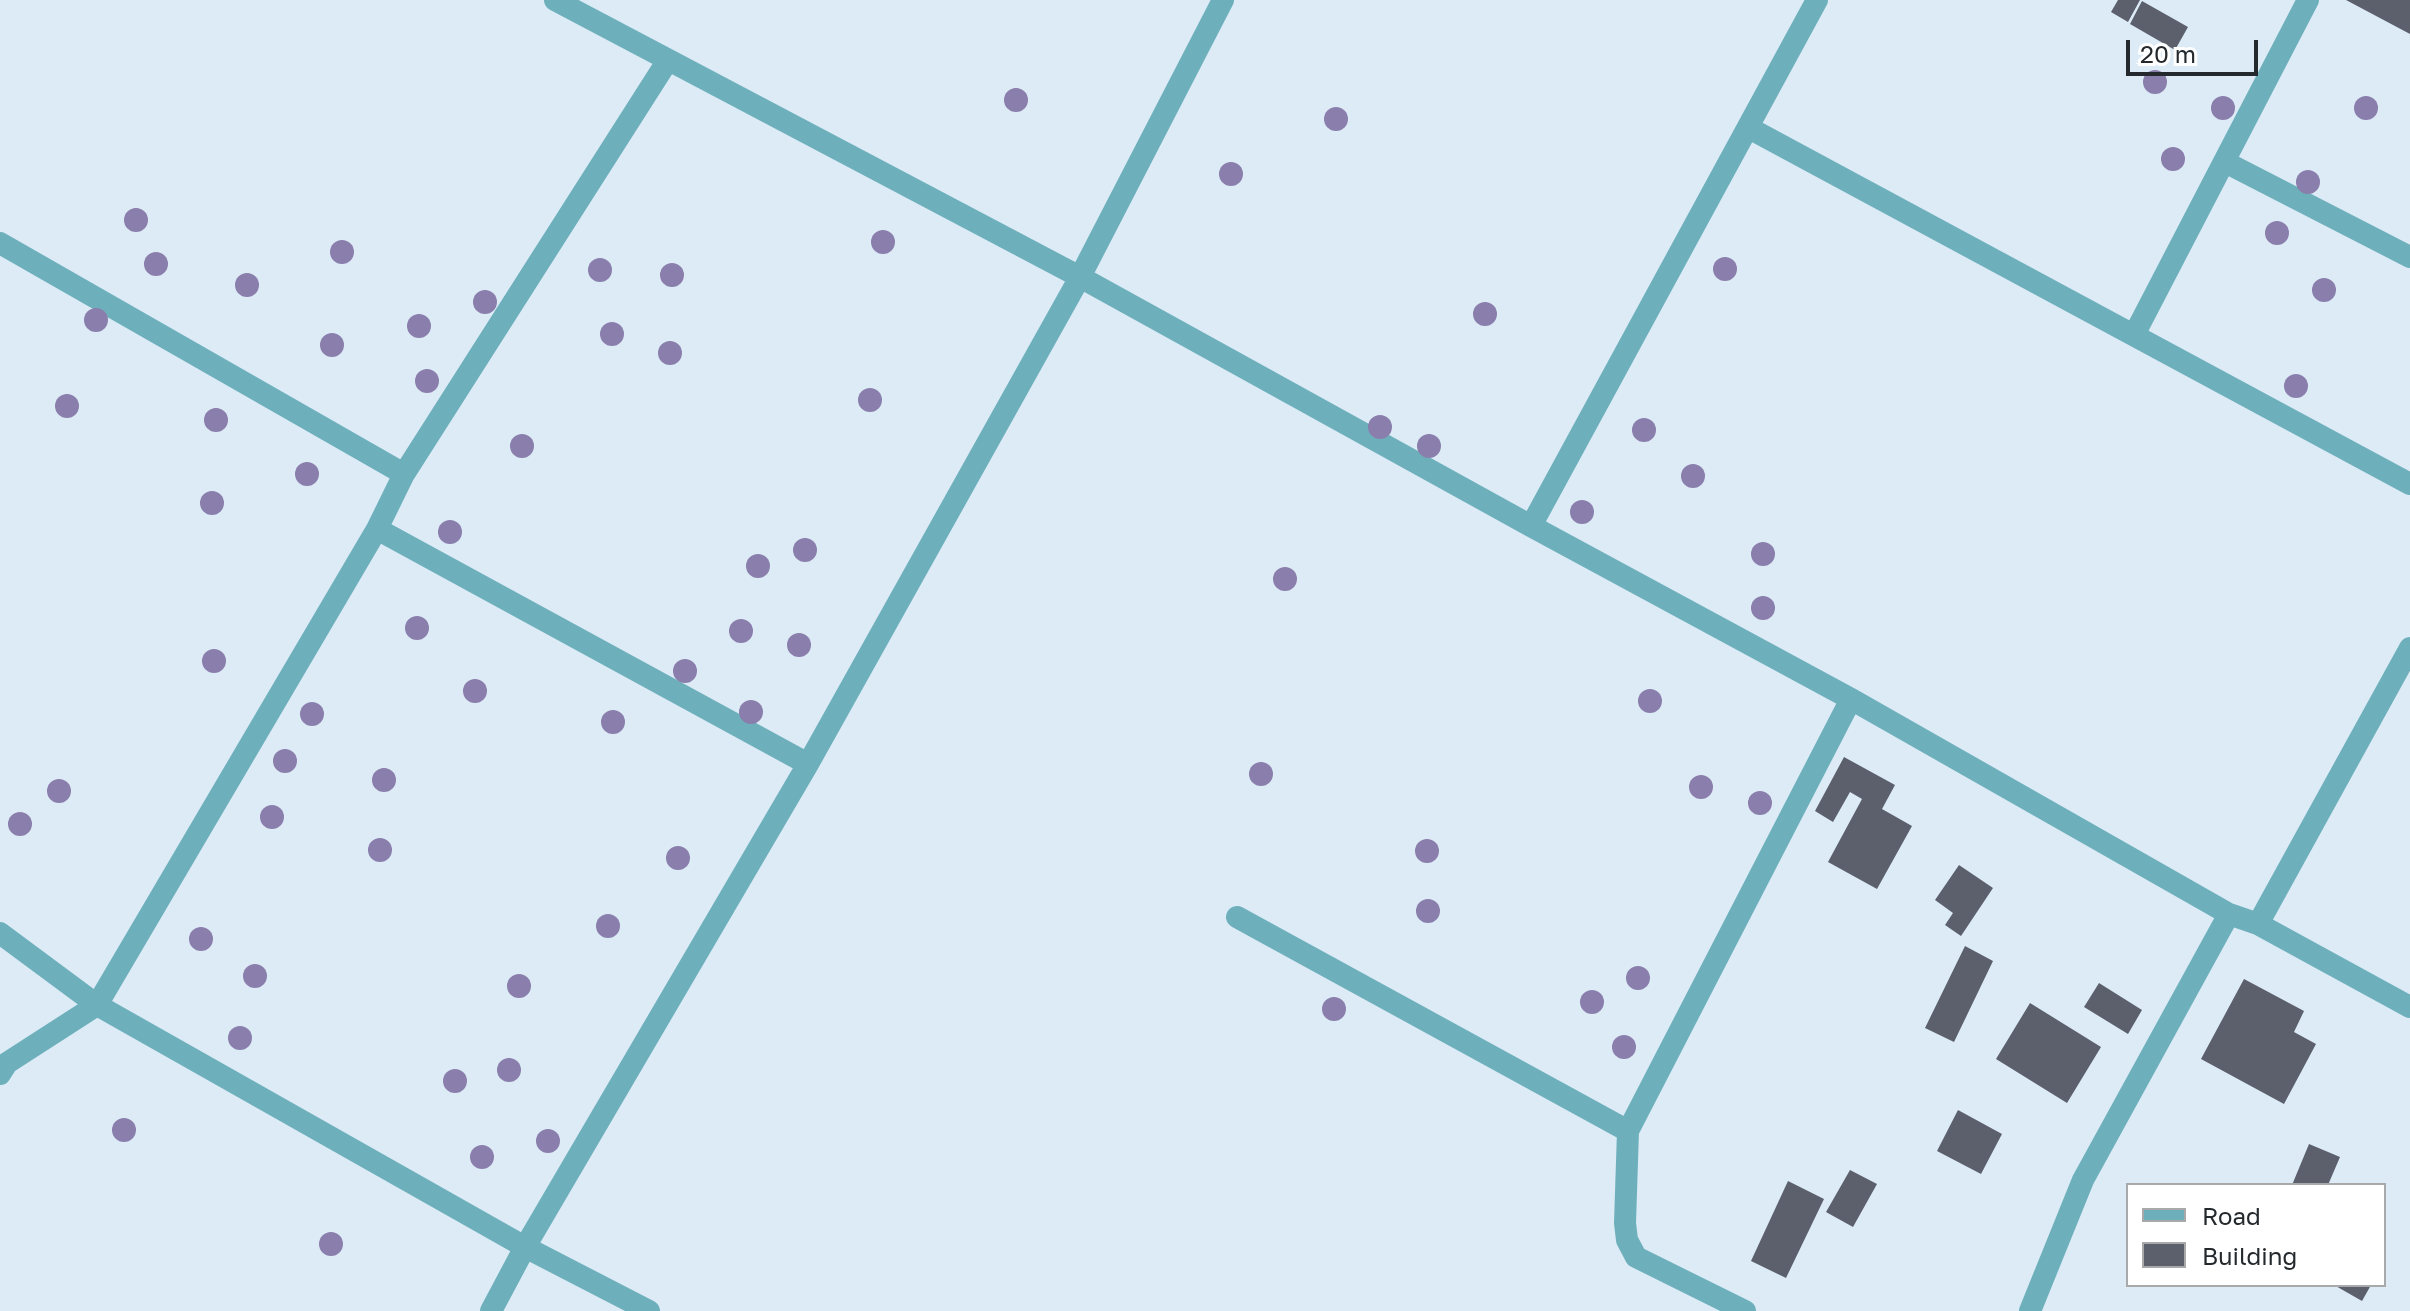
<!DOCTYPE html>
<style>
body{margin:0}
#map{position:relative;width:2410px;height:1311px;overflow:hidden;background:#dcebf6;font-family:"Golos Text",sans-serif}
canvas{display:block}
.legend{position:absolute;left:2126px;top:1183px;width:260px;height:104px;box-sizing:border-box;background:#fff;border:2px solid #a7a9ab;margin:0;padding:10px 14px;list-style:none;font-size:24px;color:#24292d}
.legend li{display:flex;align-items:center;gap:16px;height:40px}
.legend b{width:40px;border:2px solid #a7a9ab}
.scale{position:absolute;left:2126px;top:40px;width:132px;height:36px;box-sizing:border-box;border:4px solid #24292d;border-top:0;padding-left:10px;font-size:24px;line-height:28px;white-space:nowrap;color:#24292d;-webkit-text-stroke:6px #fff;paint-order:stroke}
</style>
<div id="map">
<canvas width="2410" height="1311"></canvas>
<ul class="legend">
<li><b style="height:10px;background:#6db0bc"></b>Road</li>
<li><b style="height:22px;background:#5c606d"></b>Building</li>
</ul>
<div class="scale">20 m</div>
</div>
<script>
const context = document.querySelector('canvas').getContext('2d');
context.lineJoin = 'round';
function fill(path, color) {
  context.fillStyle = color;
  context.fill(path, 'evenodd');
}
function poly(rows) {
  const path = new Path2D();
  for (const r of rows) {
    path.moveTo(r[0], r[1]);
    for (let i = 2; i < r.length; i += 2) path.lineTo(r[i], r[i + 1]);
  }
  return path;
}
function stroke(path, color, width, dash) {
  context.strokeStyle = color;
  context.lineWidth = width;
  context.lineCap = dash ? 'butt' : 'round';
  context.setLineDash(dash || []);
  context.stroke(path);
}
fill(poly([
 [2118,0,2140,0,2128,22,2111,12],
 [2346,0,2410,0,2410,34],
 [2142,1,2188,27,2175,50,2130,24],
 [1844,757,1895,785,1882,809,1912,826,1877,889,1828,862,1862,799,1850,792,1833,822,1815,811],
 [1959,865,1993,888,1961,936,1945,925,1953,913,1935,900],
 [1965,946,1993,961,1954,1042,1925,1028],
 [2244,979,2304,1011,2294,1032,2316,1044,2284,1104,2201,1059],
 [2099,983,2142,1010,2128,1034,2084,1007],
 [2030,1003,2101,1047,2067,1103,1996,1059],
 [1958,1110,2002,1134,1981,1174,1937,1151],
 [2309,1144,2340,1157,2328,1185,2292,1185],
 [1850,1170,1877,1184,1853,1227,1826,1212],
 [1788,1181,1824,1199,1786,1278,1751,1261],
 [2334,1285,2371,1285,2362,1301]
]), '#5c606d');
stroke(poly([
 [555,0,1080,277,1531,526,1851,699,2229,914,2258,924,2410,1007],
 [1749,128,2410,484],
 [2225,162,2410,257],
 [0,243,404,474],
 [2134,335,2308,0],
 [1531,526,1817,0],
 [377,529,808,764],
 [1237,917,1628,1131],
 [2258,924,2410,648],
 [0,933,97,1005,525,1247,649,1311],
 [0,1074,7,1063,97,1005,377,529,404,474,668,60],
 [491,1311,525,1247,808,764,1080,277,1223,0],
 [1745,1311,1636,1257,1627,1240,1625,1223,1628,1131,1851,699],
 [2030,1311,2083,1180,2229,914]
]), '#6db0bc', 22);
context.fillStyle = '#8a7eac';
for (const [x, y] of [
 [2155,82],
 [1016,100],
 [2223,108],
 [2366,108],
 [1336,119],
 [2173,159],
 [1231,174],
 [2308,182],
 [136,220],
 [2277,233],
 [883,242],
 [342,252],
 [156,264],
 [1725,269],
 [600,270],
 [672,275],
 [247,285],
 [2324,290],
 [485,302],
 [1485,314],
 [96,320],
 [419,326],
 [612,334],
 [332,345],
 [670,353],
 [427,381],
 [2296,386],
 [870,400],
 [67,406],
 [216,420],
 [1380,427],
 [1644,430],
 [522,446],
 [1429,446],
 [307,474],
 [1693,476],
 [212,503],
 [1582,512],
 [450,532],
 [805,550],
 [1763,554],
 [758,566],
 [1285,579],
 [1763,608],
 [417,628],
 [741,631],
 [799,645],
 [214,661],
 [685,671],
 [475,691],
 [1650,701],
 [751,712],
 [312,714],
 [613,722],
 [285,761],
 [1261,774],
 [384,780],
 [1701,787],
 [59,791],
 [1760,803],
 [272,817],
 [20,824],
 [380,850],
 [1427,851],
 [678,858],
 [1428,911],
 [608,926],
 [201,939],
 [255,976],
 [1638,978],
 [519,986],
 [1592,1002],
 [1334,1009],
 [240,1038],
 [1624,1047],
 [509,1070],
 [455,1081],
 [124,1130],
 [548,1141],
 [482,1157],
 [331,1244]
]) {
  context.beginPath();
  context.arc(x, y, 12, 0, 2 * Math.PI);
  context.fill();
}
</script>
